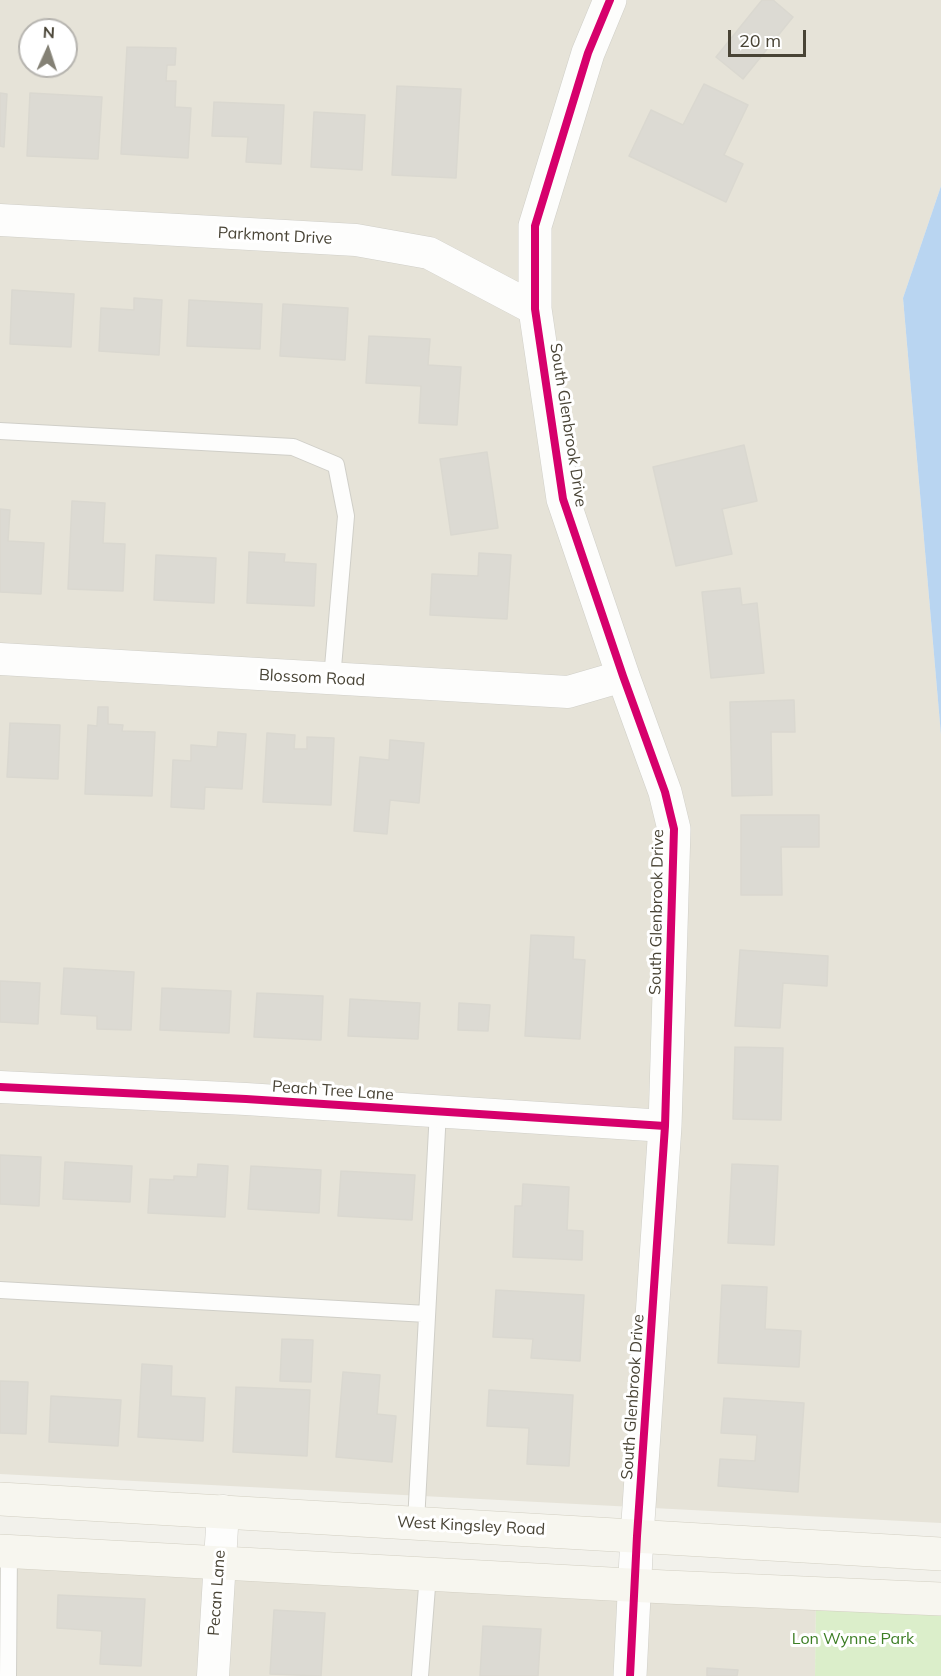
<!DOCTYPE html>
<style>
body{margin:0}
#map{position:relative;width:941px;height:1676px;overflow:hidden;background:#f2f1eb;font-family:Mulish,sans-serif}
canvas{display:block}
.north{position:absolute;left:18px;top:18px;width:60px;height:60px;box-sizing:border-box;background:#fff;border:2px solid #b6b4af;border-radius:50%;rotate:3deg;font-size:16px;font-weight:700;line-height:24px;text-align:center;color:#494436}
.north::after{content:'';display:block;margin:auto;width:21px;height:27px;background:#848175;clip-path:polygon(50% 0,100% 100%,50% 72%,0 100%)}
.scale{position:absolute;left:728px;top:30px;width:78px;height:27px;box-sizing:border-box;border:3px solid #494436;border-top:0;padding-left:8px;font-size:18px;line-height:21px;white-space:nowrap;color:#494436;-webkit-text-stroke:4px #fff;paint-order:stroke}
</style>
<div id="map">
<canvas width="941" height="1676"></canvas>
<div class="north">N</div>
<div class="scale">20 m</div>
</div>
<script>
const context = document.querySelector('canvas').getContext('2d');
context.lineJoin = 'round';
function fill(path, color) {
  context.fillStyle = color;
  context.fill(path, 'evenodd');
}
function poly(rows) {
  const path = new Path2D();
  for (const r of rows) {
    path.moveTo(r[0], r[1]);
    for (let i = 2; i < r.length; i += 2) path.lineTo(r[i], r[i + 1]);
  }
  return path;
}
function stroke(path, color, width, dash) {
  context.strokeStyle = color;
  context.lineWidth = width;
  context.lineCap = dash ? 'butt' : 'round';
  context.setLineDash(dash || []);
  context.stroke(path);
}
function write(font, color, halo, rows, align = 'center') {
  context.font = font + ' Mulish,sans-serif';
  context.lineWidth = 6;
  context.setLineDash([]);
  context.textBaseline = 'middle';
  context.strokeStyle = halo;
  context.fillStyle = color;
  for (const [text, x, y, turn = 0] of rows) {
    context.save();
    context.translate(x, y);
    context.rotate((+turn || 0) * Math.PI / 180);
    context.textAlign = isNaN(turn) ? turn : align;
    if (halo) context.strokeText(text, 0, 0);
    context.fillText(text, 0, 0);
    context.restore();
  }
}
fill(poly([
 [0,0,941,0,941,186,903,298,941,735,941,1523,0,1474],
 [30,30,66,30,66,66,30,66],
 [0,1559,816,1600,815,1676,0,1676]
]), '#e6e3d8');
fill(poly([
 [816,1600,941,1610,941,1676,815,1676]
]), '#dbeeca');
fill(poly([
 [941,186,941,735,903,298]
]), '#b9d5f1');
const building = poly([
 [762,0,773,0,793,17,743,79,716,57,762,0],
 [127,47,176,48,175,65,167,65,166,81,176,81,175,107,191,108,188,158,121,154,127,47],
 [704,84,748,105,724,155,743,164,726,202,629,156,651,110,683,125,704,84],
 [397,86,461,89,456,178,392,175,397,86],
 [0,93,7,94,4,147,0,146,0,93],
 [30,93,102,97,98,159,27,156,30,93],
 [214,102,284,105,281,164,246,162,248,137,212,136,214,102],
 [314,112,365,115,362,170,311,167,314,112],
 [12,290,74,294,71,347,10,344,12,290],
 [134,298,162,300,159,355,99,351,101,308,134,310,134,298],
 [189,300,262,304,260,349,187,346,189,300],
 [283,304,348,308,345,360,280,356,283,304],
 [369,336,430,339,428,365,461,367,457,425,419,423,421,386,366,383,369,336],
 [744,445,757,501,722,509,732,554,676,566,653,467,744,445],
 [487,452,498,528,451,535,440,459,487,452],
 [72,501,105,503,103,543,125,544,123,591,68,589,72,501],
 [0,509,10,510,8,541,44,543,41,594,0,592,0,509],
 [249,552,285,554,284,562,316,564,314,606,247,603,249,552],
 [479,553,511,555,507,619,430,615,432,574,478,576,479,553],
 [156,555,216,558,214,603,154,600,156,555],
 [740,588,742,605,757,603,764,673,711,678,702,592,740,588],
 [794,700,795,732,771,732,772,795,732,796,730,702,794,700],
 [98,707,108,707,108,724,123,725,122,731,155,732,152,796,85,794,88,725,97,726,98,707],
 [10,723,60,725,58,779,7,777,10,723],
 [218,732,246,734,242,789,205,787,204,809,171,807,173,760,191,761,191,745,217,747,218,732],
 [267,733,295,735,294,749,307,749,307,737,334,738,331,805,263,802,267,733],
 [390,740,424,743,419,803,390,800,387,834,354,831,360,757,389,760,390,740],
 [741,815,819,815,819,847,781,847,782,895,741,895,741,815],
 [531,935,574,937,573,959,585,960,580,1039,525,1036,531,935],
 [740,950,828,956,827,986,783,983,780,1028,735,1026,740,950],
 [64,968,134,972,131,1030,97,1029,97,1016,61,1014,64,968],
 [0,981,40,983,38,1024,0,1022,0,981],
 [162,988,231,991,229,1033,160,1030,162,988],
 [257,993,323,996,321,1040,254,1037,257,993],
 [350,999,420,1003,418,1039,348,1036,350,999],
 [459,1003,490,1005,488,1031,458,1030,459,1003],
 [735,1047,783,1048,781,1120,733,1119,735,1047],
 [0,1155,41,1157,39,1206,0,1204,0,1155],
 [65,1162,132,1166,130,1202,63,1199,65,1162],
 [198,1164,228,1166,225,1217,148,1213,150,1179,174,1180,174,1176,197,1177,198,1164],
 [732,1164,778,1166,774,1245,728,1243,732,1164],
 [251,1166,321,1170,319,1213,248,1209,251,1166],
 [341,1171,415,1175,412,1220,338,1216,341,1171],
 [523,1184,569,1187,567,1230,583,1231,582,1260,513,1257,515,1206,522,1206,523,1184],
 [722,1285,767,1287,765,1329,801,1331,799,1367,718,1363,722,1285],
 [496,1290,584,1295,580,1361,531,1358,533,1339,493,1337,496,1290],
 [282,1339,313,1340,311,1382,280,1381,282,1339],
 [142,1364,172,1366,171,1396,205,1398,203,1441,138,1437,142,1364],
 [343,1372,380,1375,377,1414,396,1416,392,1462,336,1457,343,1372],
 [0,1381,28,1382,26,1434,0,1433,0,1381],
 [236,1387,310,1390,307,1456,233,1452,236,1387],
 [489,1390,573,1395,569,1466,527,1464,529,1428,487,1426,489,1390],
 [51,1396,121,1400,118,1446,49,1442,51,1396],
 [724,1398,804,1403,798,1492,718,1486,720,1459,755,1461,757,1435,721,1433,724,1398],
 [58,1595,145,1599,141,1666,100,1664,102,1631,57,1628,58,1595],
 [274,1610,325,1613,321,1676,270,1674,274,1610],
 [483,1626,541,1629,538,1676,480,1676,483,1626],
 [707,1668,738,1670,737,1676,707,1676,707,1668]
]);
fill(building, '#dcdad3');
stroke(building, '#dad8d0', 1.5);
const service = poly([
 [0,431,293,447,336,465,346,516,332,679],
 [0,1290,427,1314],
 [416,1522,438,1111],
 [8,1676,9,1551],
 [420,1676,428,1574]
]);
const minor = poly([
 [0,220,356,240,429,253,535,309],
 [0,659,568,692,623,676],
 [0,1087,246,1099,665,1126],
 [213,1676,223,1511]
]);
const tertiary = poly([
 [610,0,588,53,535,226,535,309,563,499,623,676,665,792,674,829,665,1126,637,1536,630,1676]
]);
const secondary = poly([
 [0,1499,941,1554],
 [0,1551,666,1587,941,1599]
]);
stroke(service, '#d0cfc8', 18);
stroke(minor, '#d0cfc8', 33);
stroke(tertiary, '#d0cfc8', 34);
stroke(secondary, '#d2cfc2', 34);
stroke(service, '#fdfdfc', 16);
stroke(minor, '#fdfdfc', 32);
stroke(tertiary, '#fdfdfc', 33);
stroke(secondary, '#f7f6ef', 33);
stroke(poly([
 [610,0,588,53,535,226,535,309,563,499,623,676,665,792,674,829,665,1126,637,1536,630,1676],
 [0,1087,246,1099,665,1126]
]), '#d6006c', 8);
write('16px', '#494436', '#fff', [
 ["Parkmont Drive",275,236,3],
 ["South Glenbrook Drive",568,425,81],
 ["Blossom Road",312,678,3],
 ["South Glenbrook Drive",657,912,-89],
 ["Peach Tree Lane",333,1091,4],
 ["South Glenbrook Drive",633,1397,-86],
 ["West Kingsley Road",471,1526,3],
 ["Pecan Lane",217,1593,-86]
]);
write('16px', '#3d7e25', '#fff', [
 ["Lon Wynne Park",853,1639]
]);
</script>
